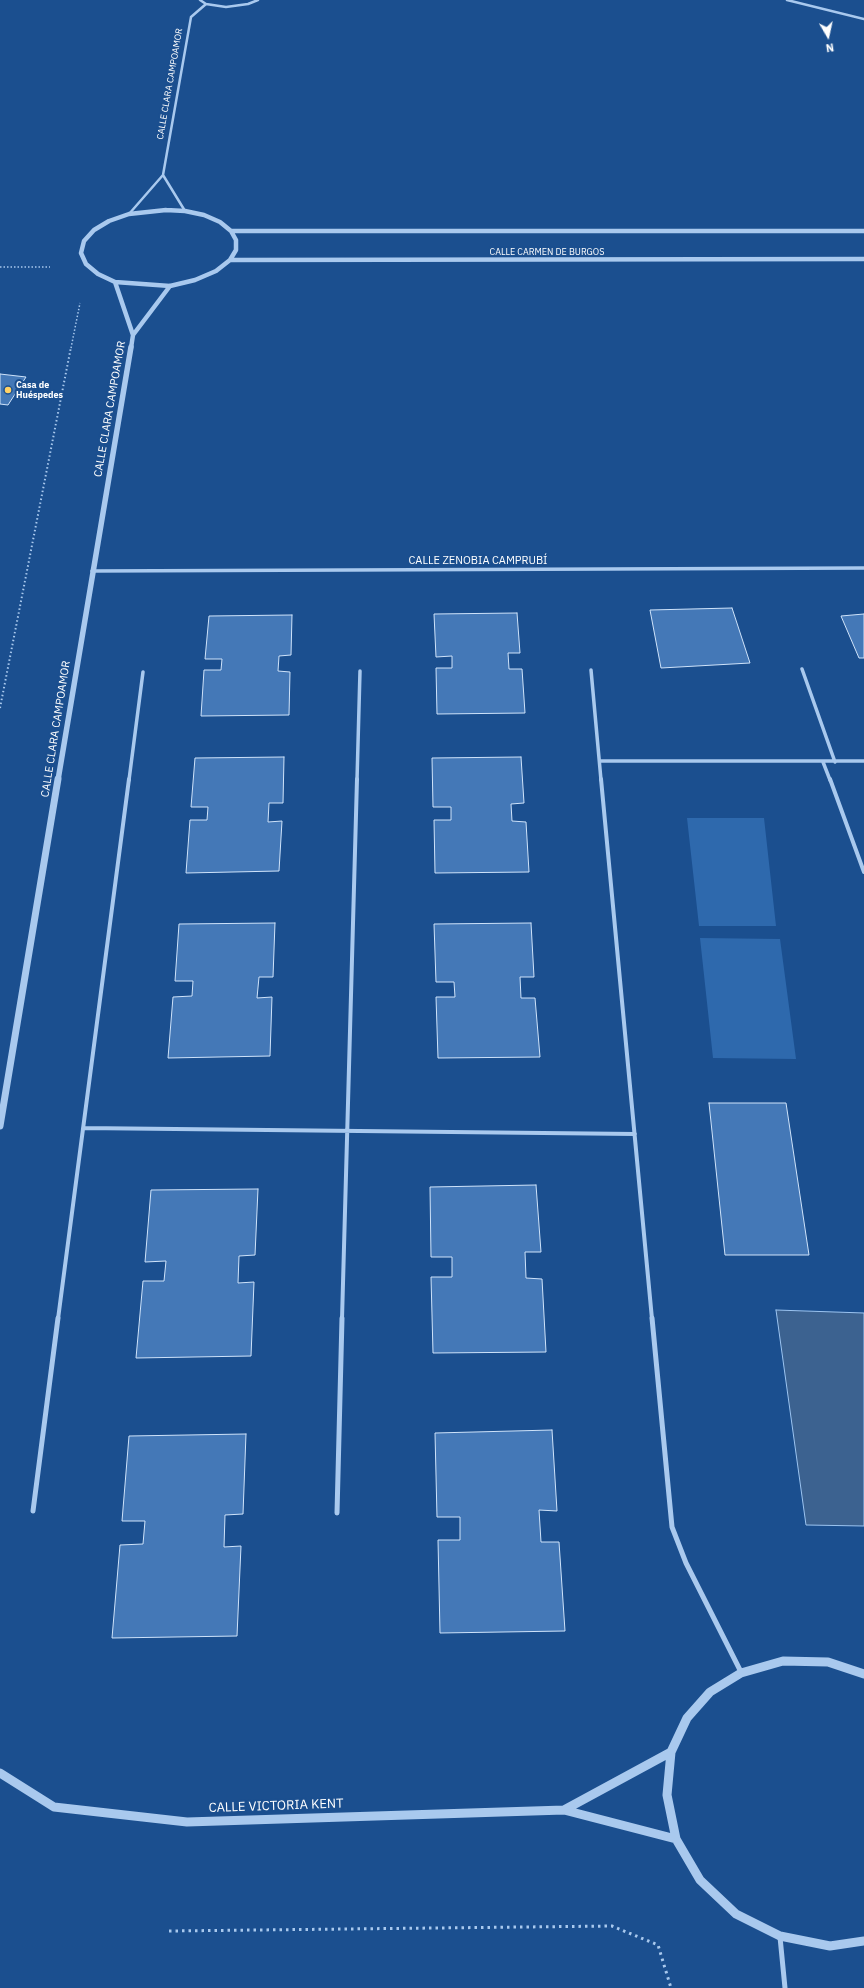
<!DOCTYPE html>
<meta charset="utf-8">
<style>
body{margin:0}
#map{position:relative;width:864px;height:1988px;overflow:hidden;background:#1b4f8f;font-family:"IBM Plex Sans",sans-serif}
canvas{display:block}
.north{position:absolute;left:808px;top:16px;width:40px;height:40px;-webkit-text-stroke:3px #1b4f8f;paint-order:stroke;rotate:171deg;font-size:11px;font-weight:700;line-height:16px;text-align:center;color:#fff}
.north::after{content:'';display:block;margin:auto;width:14px;height:18px;background:#fff;clip-path:polygon(50% 0,100% 100%,50% 72%,0 100%)}
</style>
<div id="map">
<canvas width="864" height="1988"></canvas>
<div class="north">N</div>
</div>
<script>
const context = document.querySelector('canvas').getContext('2d');
context.lineJoin = 'round';
function fill(path, color) {
  context.fillStyle = color;
  context.fill(path, 'evenodd');
}
function poly(rows) {
  const path = new Path2D();
  for (const r of rows) {
    path.moveTo(r[0], r[1]);
    for (let i = 2; i < r.length; i += 2) path.lineTo(r[i], r[i + 1]);
  }
  return path;
}
function stroke(path, color, width, dash) {
  context.strokeStyle = color;
  context.lineWidth = width;
  context.lineCap = dash ? 'butt' : 'round';
  context.setLineDash(dash || []);
  context.stroke(path);
}
function write(font, color, halo, rows, align = 'center') {
  context.font = font + ' "IBM Plex Sans",sans-serif';
  context.lineWidth = 4;
  context.setLineDash([]);
  context.textBaseline = 'middle';
  context.strokeStyle = halo;
  context.fillStyle = color;
  for (const [text, x, y, turn = 0] of rows) {
    context.save();
    context.translate(x, y);
    context.rotate((+turn || 0) * Math.PI / 180);
    context.textAlign = isNaN(turn) ? turn : align;
    if (halo) context.strokeText(text, 0, 0);
    context.fillText(text, 0, 0);
    context.restore();
  }
}
fill(poly([
 [687,818,764,818,776,926,699,926],
 [700,938,780,939,796,1059,713,1058]
]), '#2e69ad');
const water = poly([
 [776,1310,864,1313,864,1526,806,1525,776,1310]
]);
fill(water, '#3c6290');
stroke(water, '#9cc4f0', 1);
const building = poly([
 [0,374,26,377,8,405,0,404,0,374],
 [732,608,750,663,661,668,650,610,732,608],
 [517,613,520,653,508,653,509,669,522,669,525,713,437,714,436,668,452,668,452,656,436,657,434,614,517,613],
 [864,614,864,658,859,658,841,616,864,614],
 [292,615,291,655,279,656,278,671,290,672,289,715,201,716,204,670,221,670,222,659,205,659,209,616,292,615],
 [284,757,283,803,269,803,268,822,282,821,279,871,186,873,190,820,207,820,208,807,191,807,195,758,284,757],
 [521,757,524,803,511,804,512,821,526,822,529,872,435,873,434,820,451,820,451,807,433,807,432,758,521,757],
 [275,923,273,977,259,977,257,998,272,997,270,1056,168,1058,173,997,192,996,193,981,175,981,179,924,275,923],
 [531,923,534,977,520,977,521,998,535,998,540,1057,438,1058,436,997,455,997,454,982,436,982,434,924,531,923],
 [709,1103,786,1103,809,1255,725,1255,709,1103],
 [536,1185,541,1252,525,1252,526,1278,542,1279,546,1352,433,1353,431,1277,452,1277,452,1257,431,1257,430,1187,536,1185],
 [258,1189,255,1255,239,1256,238,1283,254,1282,251,1356,136,1358,143,1281,164,1281,166,1261,145,1262,151,1190,258,1189],
 [552,1430,557,1511,539,1510,541,1542,559,1542,565,1631,440,1633,438,1540,460,1540,460,1517,437,1517,435,1433,552,1430],
 [246,1434,243,1514,225,1515,224,1547,241,1546,237,1636,112,1638,120,1545,143,1544,145,1521,122,1521,129,1436,246,1434]
]);
fill(building, '#4478b7');
stroke(building, '#cfe3fa', 1);
stroke(poly([
 [0,267,50,267],
 [71,348,80,303]
]), '#a9c9ee', 1.5, [1.5, 2]);
stroke(poly([
 [0,708,71,347]
]), '#a9c9ee', 2, [1.5, 2.5]);
stroke(poly([
 [169,1931,612,1926,658,1945,671,1988]
]), '#a9c9ee', 3, [2.5, 4]);
stroke(poly([
 [787,0,864,19]
]), '#a9c9ee', 2.5);
stroke(poly([
 [200,0,206,4,226,7,248,4,258,0],
 [163,175,185,211],
 [129,214,163,175,191,17,206,4]
]), '#a9c9ee', 2.5);
stroke(poly([
 [92,571,864,568],
 [802,669,835,762],
 [591,670,601,780],
 [600,761,864,761],
 [823,762,830,780],
 [129,780,143,672],
 [357,780,360,671]
]), '#a9c9ee', 3.5);
stroke(poly([
 [601,779,652,1319],
 [830,779,864,872],
 [83,1128,635,1134],
 [58,1319,129,779],
 [342,1319,357,779]
]), '#a9c9ee', 4);
stroke(poly([
 [652,1318,672,1527,686,1563,741,1672],
 [33,1511,58,1318],
 [337,1513,342,1318],
 [780,1937,785,1988]
]), '#a9c9ee', 5);
stroke(poly([
 [166,210,185,211,204,215,220,222,231,231,236,240,236,250,230,260,216,271,195,280,170,286,115,282,98,274,86,264,81,253,84,241,94,230,109,221,129,214,166,210],
 [231,231,864,231],
 [230,260,864,259],
 [115,282,133,335,131,348],
 [133,335,170,286]
]), '#a9c9ee', 4.5);
stroke(poly([
 [58,780,131,347]
]), '#a9c9ee', 5.5);
stroke(poly([
 [0,1126,58,779]
]), '#a9c9ee', 7);
stroke(poly([
 [864,1674,828,1662,783,1661,741,1673,710,1692,687,1718,671,1752,667,1795,676,1839,700,1880,736,1914,780,1936,830,1946,864,1941],
 [0,1773,54,1807,187,1822,564,1810,676,1839],
 [564,1810,671,1752]
]), '#a9c9ee', 9);
for (const [x, y, r, color] of [
 [8,390,4,"#ffd166"]
]) {
  const dot = new Path2D();
  dot.arc(x, y, r, 0, 2 * Math.PI);
  context.fillStyle = color;
  context.fill(dot);
  stroke(dot, '#1b4f8f', 1.5);
}
write('9px', '#fff', '#1b4f8f', [
 ["CALLE CLARA CAMPOAMOR",170,84,-80],
 ["CALLE CARMEN DE BURGOS",547,252]
]);
write('bold 9px', '#fff', '#1b4f8f', [
 ["Casa de",16,385],
 ["Huéspedes",16,395]
], 'left');
write('11px', '#fff', '#1b4f8f', [
 ["CALLE CLARA CAMPOAMOR",110,409,-80],
 ["CALLE ZENOBIA CAMPRUBÍ",478,561],
 ["CALLE CLARA CAMPOAMOR",56,729,-81]
]);
write('13px', '#fff', '#1b4f8f', [
 ["CALLE VICTORIA KENT",276,1806,-2]
]);
</script>
